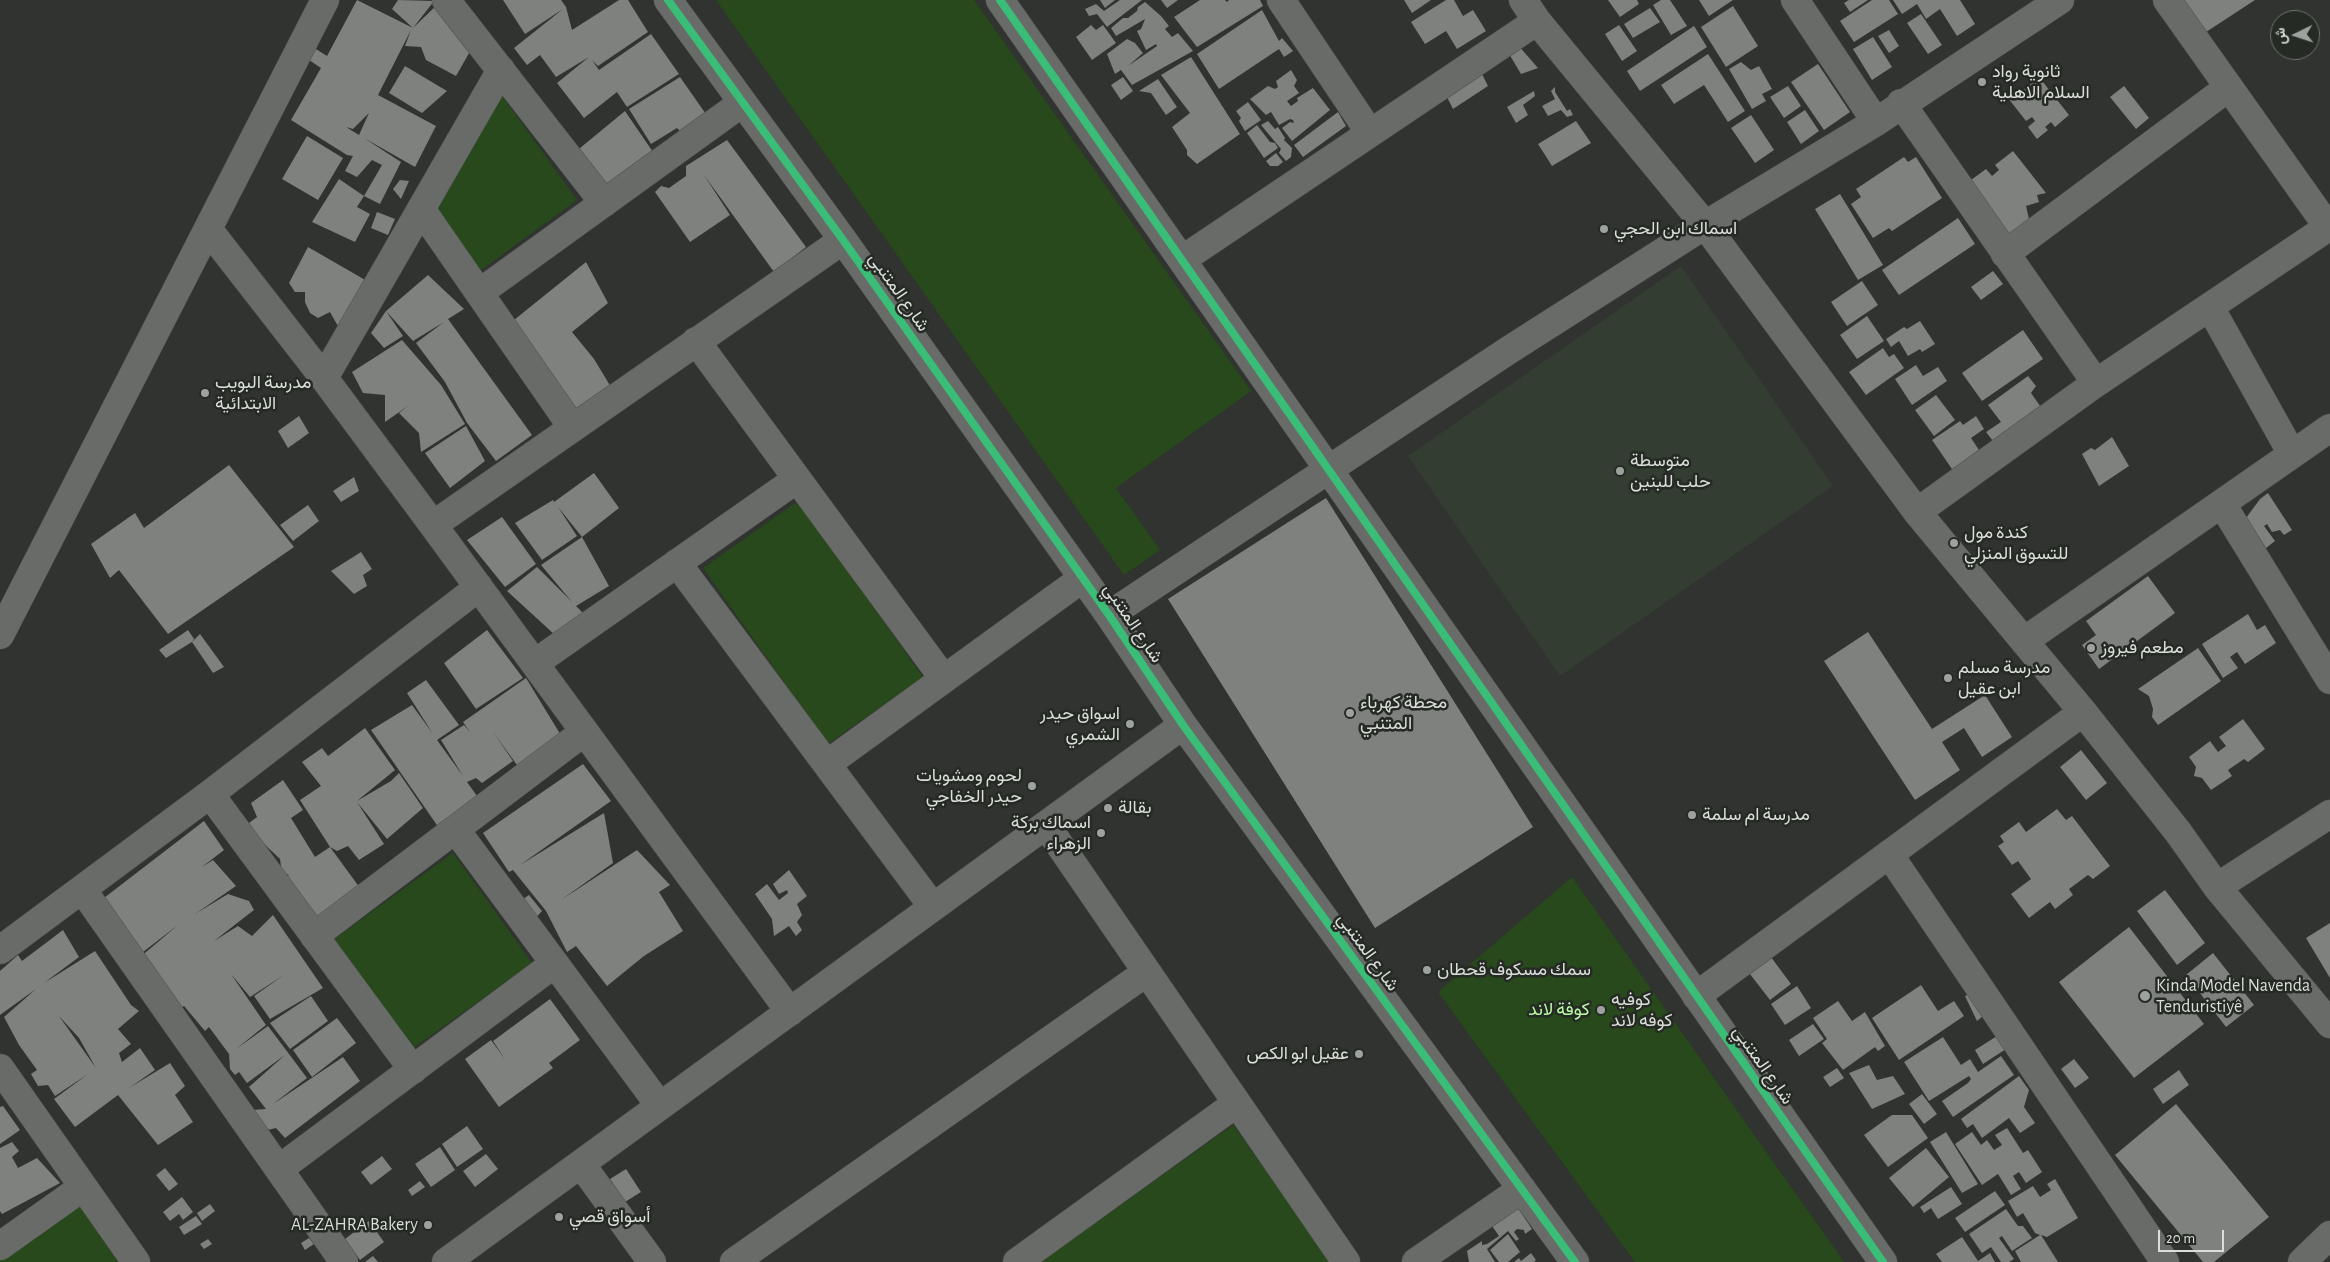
<!DOCTYPE html>
<meta charset="utf-8">
<style>
body{margin:0}
#map{position:relative;width:2330px;height:1262px;overflow:hidden;background:#30332f;font-family:"Alegreya Sans",Vazirmatn,sans-serif}
canvas{display:block}
.north{position:absolute;left:2270px;top:10px;width:50px;height:50px;box-sizing:border-box;background:#252b24;border:1px solid #6d726c;border-radius:50%;rotate:266deg;font-size:14px;font-weight:700;line-height:20px;text-align:center;color:#daddd9}
.north::after{content:'';display:block;margin:auto;width:18px;height:22px;background:#9ea29e;clip-path:polygon(50% 0,100% 100%,50% 72%,0 100%)}
.scale{position:absolute;left:2158px;top:1230px;width:66px;height:22px;box-sizing:border-box;border:2px solid #daddd9;border-top:0;padding-left:6px;font-size:15px;line-height:18px;white-space:nowrap;color:#daddd9;-webkit-text-stroke:4px #252b24;paint-order:stroke}
</style>
<div id="map">
<canvas width="2330" height="1262"></canvas>
<div class="north">ش</div>
<div class="scale">20 m</div>
</div>
<script>
const context = document.querySelector('canvas').getContext('2d');
context.lineJoin = 'round';
function fill(path, color) {
  context.fillStyle = color;
  context.fill(path, 'evenodd');
}
function poly(rows) {
  const path = new Path2D();
  for (const r of rows) {
    path.moveTo(r[0], r[1]);
    for (let i = 2; i < r.length; i += 2) path.lineTo(r[i], r[i + 1]);
  }
  return path;
}
function stroke(path, color, width, dash) {
  context.strokeStyle = color;
  context.lineWidth = width;
  context.lineCap = dash ? 'butt' : 'round';
  context.setLineDash(dash || []);
  context.stroke(path);
}
function write(font, color, halo, rows, align = 'center') {
  context.font = font + ' "Alegreya Sans",Vazirmatn,sans-serif';
  context.lineWidth = 5;
  context.setLineDash([]);
  context.textBaseline = 'middle';
  context.strokeStyle = halo;
  context.fillStyle = color;
  for (const [text, x, y, turn = 0] of rows) {
    context.save();
    context.translate(x, y);
    context.rotate((+turn || 0) * Math.PI / 180);
    context.textAlign = isNaN(turn) ? turn : align;
    if (halo) context.strokeText(text, 0, 0);
    context.fillText(text, 0, 0);
    context.restore();
  }
}
fill(poly([
 [1681,266,1833,486,1560,676,1408,456]
]), '#343d31');
fill(poly([
 [716,0,974,0,1251,391,1116,488,1160,550,1124,575],
 [497,89,577,200,481,270,435,206],
 [798,501,923,677,828,744,703,568],
 [453,853,532,963,412,1049,334,939],
 [1572,877,1750,1129,1844,1262,1635,1262,1438,992],
 [1233,1125,1331,1262,1041,1262],
 [81,1203,120,1260,117,1262,0,1262,0,1260]
]), '#28491b');
fill(poly([
 [357,0,413,28,392,9,398,0,434,1,413,28,442,0,472,48,456,76,426,60,421,47,405,46,411,30,378,95,436,126,415,167,364,138,401,162,380,204,364,196,382,165,372,160,357,177,345,171,353,156,347,155,291,120,321,68,309,60,316,49,327,56],
 [369,113,359,135,346,127,353,129],
 [503,0,561,0,566,7,572,30,619,0,628,0,648,32,598,66,592,60,599,70,651,34,679,74,627,107,617,92,584,118,557,83,589,57,556,77,540,55,527,65,514,48,563,9,525,34],
 [1100,0,1115,0,1105,8],
 [1120,0,1142,0,1107,27,1097,14,1089,16,1085,9,1096,4,1104,11],
 [1161,0,1178,0,1167,8],
 [1200,0,1225,0,1227,2,1229,0,1260,0,1263,6,1197,47,1174,17],
 [1404,0,1431,0,1412,13],
 [1446,0,1454,0,1463,16,1473,10,1486,31,1457,49,1446,31,1425,44,1411,22],
 [1608,0,1637,0,1639,4,1620,17],
 [1661,0,1670,0,1687,26,1671,35,1653,5],
 [1699,0,1733,0,1709,16],
 [1849,0,1868,0,1850,12,1844,3],
 [1872,0,1889,0,1898,14,1854,42,1840,21],
 [1893,0,1960,0,1975,24,1957,36,1940,9,1926,19,1917,4,1902,14],
 [2181,0,2255,0,2203,34],
 [1145,2,1161,16,1169,26,1165,29,1172,37,1178,33,1193,51,1132,85,1121,70,1115,74,1107,54,1127,39,1135,43,1143,53,1128,66,1157,46,1156,44,1146,50,1137,31,1141,29,1145,19,1116,36,1111,28,1123,18,1128,18,1137,11,1138,7],
 [1733,6,1758,46,1726,67,1701,27],
 [1650,8,1660,22,1633,38,1624,24],
 [1262,10,1279,41,1282,38,1293,51,1284,57,1279,49,1219,89,1197,54],
 [1921,14,1942,45,1928,54,1907,23],
 [1091,25,1096,30,1103,25,1116,43,1092,60,1076,37],
 [1619,25,1637,51,1622,61,1605,34],
 [1694,26,1707,47,1640,91,1627,71],
 [1889,30,1899,46,1889,53,1878,36],
 [1873,37,1892,67,1872,80,1853,49],
 [1517,44,1538,68,1521,74,1508,52],
 [1708,54,1745,111,1728,122,1704,85,1674,104,1661,85],
 [1191,57,1240,134,1197,164,1187,155,1187,150,1172,127,1190,113,1161,75],
 [1741,62,1751,70,1759,66,1772,89,1762,94,1766,101,1752,109,1729,69],
 [1818,64,1850,112,1824,130,1791,82],
 [405,66,447,91,422,113,389,93],
 [1291,70,1297,80,1294,86,1299,93,1287,101,1291,106,1298,101,1297,98,1313,88,1330,110,1292,141,1282,128,1290,122,1294,123,1293,120,1290,119,1279,125,1271,112,1266,115,1250,99,1268,86,1275,89,1278,87,1276,81],
 [1482,74,1488,86,1453,109,1447,97],
 [680,77,708,117,683,134,677,128,651,144,629,109],
 [1123,77,1133,91,1121,100,1111,85],
 [2039,77,2069,115,2055,127,2051,122,2045,127,2048,130,2037,139,2028,127,2035,121,2032,117,2026,121,2008,98,2017,90,2023,90],
 [1158,79,1177,107,1166,115,1151,93,1139,91],
 [1788,86,1801,106,1784,118,1770,97],
 [2124,86,2149,118,2136,129,2110,97],
 [1555,87,1555,92,1567,111,1570,109,1573,115,1567,117,1561,110,1548,116,1542,106,1555,99,1551,91],
 [1534,91,1535,96,1523,105,1528,115,1516,123,1507,107],
 [1248,102,1261,120,1245,131,1239,121,1241,118,1236,111],
 [1805,110,1819,131,1801,144,1787,122],
 [625,111,655,155,601,194,574,153],
 [1338,112,1346,126,1303,157,1294,145],
 [1751,115,1774,150,1755,163,1731,128],
 [1268,121,1275,129,1278,127,1285,138,1284,140,1292,148,1291,157,1286,161,1279,153,1281,149,1261,125],
 [1576,121,1591,143,1552,166,1538,144],
 [1257,125,1270,142,1275,143,1278,148,1264,158,1247,133],
 [307,136,343,158,318,200,282,179],
 [727,140,806,247,774,272,704,175,730,215,690,242,655,192,661,186,669,188,686,176,686,166],
 [2013,151,2046,193,2037,195,2039,202,2026,206,2029,219,2008,235,1967,183,1986,169,1992,176,1999,170,1995,165],
 [1276,153,1283,162,1278,166,1270,166,1266,161],
 [1904,157,1908,162,1916,157,1942,198,1892,231,1889,228,1873,238,1851,204,1861,197,1856,189],
 [339,179,364,196,357,207,370,214,355,242,312,222],
 [400,180,409,181,401,199,393,189],
 [1840,194,1883,265,1858,280,1815,209],
 [377,212,395,219,388,235,371,228],
 [1958,218,1975,244,1899,295,1882,270],
 [308,247,367,281,339,328,330,312,318,318,310,313,305,302,305,292,295,292,289,283],
 [586,262,608,303,572,332,594,359,611,387,579,412,514,320],
 [1993,271,2003,284,1981,300,1971,287],
 [428,275,464,309,448,319,532,435,496,461,467,423,445,382,416,343,444,322,413,341,386,311],
 [1862,281,1878,305,1847,326,1831,302],
 [386,311,403,336,384,348,371,333],
 [1867,316,1884,341,1857,359,1840,335],
 [1920,321,1935,344,1922,352,1920,349,1908,356,1899,341,1891,347,1886,339,1904,327,1907,329],
 [2023,330,2043,359,1982,401,1962,373],
 [402,340,441,385,465,424,421,452,419,433,399,413,408,406,385,422,385,395,363,393,352,372],
 [1883,348,1889,357,1894,354,1904,368,1866,395,1849,372],
 [1916,365,1923,376,1938,367,1947,381,1912,405,1895,379],
 [2028,376,2036,386,2031,393,2043,410,1996,445,1986,432,2001,422,1988,405],
 [1936,395,1955,420,1934,436,1915,410],
 [299,416,309,433,288,448,278,431],
 [1976,416,1984,429,1971,438,1981,453,1954,472,1932,440,1960,421,1963,425],
 [466,426,485,461,450,488,425,453],
 [2112,437,2129,466,2099,486,2082,454,2091,448,2095,450],
 [229,465,294,547,168,634,119,570,110,578,91,544,135,513,144,528],
 [594,473,619,508,582,537,609,586,576,606,585,615,555,635,507,591,537,567,572,602,541,565,582,537,558,507,577,536,542,560,515,523,553,500,554,502],
 [354,477,359,491,341,502,333,491],
 [2268,493,2292,530,2284,535,2280,530,2272,532,2267,524,2264,526,2275,541,2266,548,2246,518,2260,499],
 [1326,498,1533,827,1375,928,1168,599],
 [308,505,319,521,293,541,280,525],
 [502,517,536,564,505,587,467,540],
 [361,552,372,569,363,575,367,586,354,594,331,571],
 [2148,576,2175,613,2099,669,2082,645,2096,635,2086,621],
 [2248,614,2257,630,2265,625,2276,643,2245,664,2237,652,2230,657,2238,668,2223,678,2202,644],
 [188,630,194,639,192,642,166,658,159,650],
 [487,630,523,678,476,709,444,663],
 [1868,632,1932,729,1985,695,2012,737,1982,757,1964,728,1942,742,1960,770,1915,800,1824,661],
 [200,634,224,667,213,673,192,642],
 [2198,648,2221,681,2158,725,2152,717,2153,709,2149,696,2138,689],
 [526,678,562,737,517,765,493,732,513,761,482,783,476,778,467,782,477,796,439,828,371,730,412,705,433,734,407,693,426,680,459,725,437,740,463,776,441,740,464,725,470,732,463,722],
 [2243,719,2265,749,2248,762,2244,759,2228,770,2232,776,2211,790,2202,778,2194,776,2196,767,2189,757,2210,741,2218,752,2226,746,2219,737],
 [365,728,395,770,357,801,391,781,399,773,423,808,387,839,357,802,384,844,359,860,348,846,337,851,330,847,300,800,321,786,302,762,322,748,328,756],
 [2081,750,2107,783,2086,800,2060,767],
 [583,764,611,801,520,865,604,813,613,863,561,900,637,850,670,885,659,892,683,931,644,956,607,986,576,946,567,952,546,911,513,870,509,872,483,833],
 [283,780,303,810,291,818,315,857,330,847,360,888,314,918,285,878,289,875,282,873,280,859,261,841,249,823,257,817,251,803],
 [2057,809,2066,820,2072,816,2110,866,2093,879,2088,875,2069,889,2073,895,2055,909,2050,902,2029,918,2011,894,2031,879,2018,861,2012,865,1998,846,2004,842,2000,836,2019,822,2026,832],
 [204,821,224,850,202,867,213,860,236,886,195,914,228,894,249,901,254,910,214,941,238,926,252,936,273,915,323,988,270,1019,254,996,284,975,250,997,231,974,266,1025,236,1049,268,1026,307,1078,273,1104,343,1057,360,1081,285,1138,276,1128,259,1132,252,1110,266,1109,249,1087,285,1055,247,1083,239,1072,235,1075,230,1069,229,1054,209,1027,205,1031,184,1006,178,1010,139,958,178,925,143,952,125,928,100,901],
 [789,870,807,896,797,904,802,915,797,922,802,930,796,936,789,926,774,936,772,919,755,894,767,884,779,900,788,893,787,890,779,894,773,884],
 [2165,890,2205,943,2177,965,2137,911],
 [529,895,542,911,532,922,517,903],
 [2330,923,2330,978,2306,938],
 [2129,927,2204,1024,2134,1078,2059,982],
 [63,930,79,957,44,983,95,951,131,1005,139,1011,118,1029,131,1044,119,1053,122,1062,140,1048,155,1070,129,1088,170,1063,185,1086,175,1095,193,1122,158,1145,118,1095,75,1127,54,1099,88,1074,55,1096,48,1085,38,1086,31,1074,37,1070,19,1045,4,1017,36,989,0,1015,0,971,18,955,22,961],
 [59,1016,79,1038,96,1068],
 [1765,949,1791,984,1770,1000,1743,965],
 [2213,953,2254,1005,2226,1027,2186,975],
 [1921,985,1938,1011,1954,1001,1964,1016,1899,1060,1872,1018],
 [1797,986,1811,1008,1785,1025,1771,1004],
 [1974,992,1989,1011,1977,1021,1965,996],
 [311,996,328,1021,290,1049,270,1023],
 [550,999,580,1040,549,1063,553,1068,499,1107,465,1059,491,1040,505,1059,493,1041],
 [1838,1001,1852,1021,1865,1012,1885,1046,1878,1051,1875,1047,1843,1070,1822,1043,1827,1039,1813,1018],
 [337,1018,356,1043,312,1077,293,1050],
 [1813,1024,1824,1039,1799,1056,1789,1040],
 [1997,1036,2006,1049,1983,1064,1975,1050],
 [1943,1037,1961,1065,1970,1059,1978,1072,2001,1056,2014,1075,1953,1117,1942,1101,1968,1083,1971,1079,1969,1076,1929,1101,1904,1062],
 [2074,1059,2089,1078,2075,1088,2061,1069],
 [1869,1065,1877,1080,1893,1076,1905,1094,1872,1109,1849,1073],
 [1837,1068,1844,1078,1830,1087,1823,1077],
 [2179,1070,2189,1085,2163,1104,2153,1089],
 [2019,1076,2029,1090,2024,1107,2035,1123,2020,1133,2009,1118,1982,1138,1973,1124,1967,1128,1961,1119],
 [1922,1094,1937,1114,1924,1124,1909,1104],
 [2176,1104,2269,1217,2214,1262,2203,1262,2115,1155],
 [3,1106,20,1130,0,1144,0,1107],
 [1892,1115,1912,1115,1928,1138,1888,1167,1864,1135],
 [467,1126,483,1149,457,1167,442,1144],
 [2007,1128,2023,1153,2028,1150,2042,1172,2026,1183,2019,1172,2013,1176,2021,1189,2011,1195,1998,1174,1982,1185,1955,1144,1972,1132,1981,1145,1987,1140,1994,1150,2002,1145,1995,1135],
 [1946,1132,1978,1184,1962,1193,1930,1142],
 [12,1142,19,1151,12,1157,18,1168,37,1158,60,1183,2,1214,0,1211,0,1148],
 [440,1147,455,1170,431,1187,415,1164],
 [1926,1148,1949,1177,1913,1207,1889,1178],
 [486,1154,498,1169,475,1187,463,1171],
 [382,1156,392,1169,371,1185,361,1172],
 [165,1168,178,1184,169,1191,156,1175],
 [626,1169,641,1192,625,1202,610,1179],
 [2055,1179,2078,1218,2047,1237,2041,1235,2058,1262,2021,1262,2015,1251,2040,1235,2035,1233,2023,1213,2017,1217,2008,1201,2033,1186,2040,1197,2051,1190,2047,1184],
 [420,1181,425,1187,412,1196,408,1190],
 [1951,1187,1962,1204,1938,1219,1931,1208,1924,1213,1920,1207],
 [1995,1191,2005,1205,1965,1232,1955,1218],
 [182,1197,193,1212,183,1220,179,1214,170,1221,163,1212],
 [210,1204,215,1211,202,1221,197,1213],
 [1518,1208,1532,1229,1525,1234,1524,1230,1517,1229,1514,1232,1519,1239,1516,1241,1508,1231,1487,1249,1495,1262,1469,1262,1467,1251,1482,1241,1482,1245,1487,1244,1499,1236,1492,1226],
 [2006,1209,2018,1226,2023,1226,2032,1238,2012,1251,2002,1236,1999,1238,2014,1259,2009,1262,2001,1262,1991,1247,1982,1253,1969,1234],
 [196,1216,202,1224,184,1235,179,1227],
 [369,1221,384,1242,360,1260,345,1239],
 [1508,1234,1520,1252,1508,1262,1499,1262,1490,1250],
 [1962,1237,1978,1261,1990,1253,1995,1262,1942,1262,1936,1254],
 [309,1238,314,1244,305,1250,301,1243],
 [208,1239,212,1244,204,1249,200,1244],
 [1531,1253,1536,1260,1534,1262,1514,1262,1519,1258,1521,1261],
 [373,1256,378,1262,365,1262]
]), '#7e817d');
const minor = poly([
 [446,0,604,203],
 [668,0,843,240,1109,615,1183,725,1575,1262],
 [1000,0,1883,1262],
 [1281,0,1370,133],
 [1523,0,1537,21,1705,225,1917,512,2083,712,2178,832,2217,887,2330,1024],
 [1795,0,1876,122],
 [2167,0,2328,227],
 [1901,103,2096,383],
 [421,209,572,427],
 [208,229,324,378,433,525,790,1012],
 [2005,254,2229,87],
 [1183,259,1537,21],
 [479,293,742,103],
 [2210,307,2292,454],
 [696,341,944,679],
 [324,378,501,70],
 [2222,504,2330,680],
 [1917,512,2096,383,2330,226],
 [433,525,843,240],
 [677,563,933,907],
 [1109,615,1509,350,1705,225,1876,122,2060,0],
 [0,635,325,0],
 [2024,641,2330,428],
 [535,663,797,479],
 [827,764,1083,578],
 [210,794,413,1070],
 [1046,825,1346,1262],
 [456,830,660,1106],
 [1889,854,2165,1262],
 [2217,887,2330,814],
 [82,889,344,1262],
 [314,936,584,732],
 [0,950,210,794,479,587],
 [1696,996,2083,712],
 [0,1068,136,1262],
 [581,1164,652,1262],
 [279,1169,554,964],
 [0,1246,83,1187],
 [446,1262,1183,725],
 [734,1262,1147,972],
 [1017,1262,1237,1103],
 [1416,1262,1522,1189],
 [2302,1262,2330,1235]
]);
stroke(minor, '#4f524e', 29);
stroke(minor, '#696b68', 28);
stroke(poly([
 [668,0,843,240,1109,615,1183,725,1575,1262],
 [1000,0,1883,1262]
]), '#3abd76', 8);
for (const [x, y, r, color] of [
 [1982,82,5,"#9ea29e"],
 [1604,229,5,"#9ea29e"],
 [205,393,5,"#9ea29e"],
 [1620,471,5,"#9ea29e"],
 [1954,543,5,"#9ea29e"],
 [2091,648,5,"#9ea29e"],
 [1948,678,5,"#9ea29e"],
 [1350,713,5,"#9ea29e"],
 [1130,724,5,"#9ea29e"],
 [1032,786,5,"#9ea29e"],
 [1108,808,5,"#9ea29e"],
 [1692,815,5,"#9ea29e"],
 [1101,833,5,"#9ea29e"],
 [1427,970,5,"#9ea29e"],
 [2145,996,6,"#9ea29e"],
 [1601,1010,5,"#9ea29e"],
 [1359,1054,5,"#9ea29e"],
 [559,1217,5,"#9ea29e"],
 [428,1225,5,"#9ea29e"]
]) {
  const dot = new Path2D();
  dot.arc(x, y, r, 0, 2 * Math.PI);
  context.fillStyle = color;
  context.fill(dot);
  stroke(dot, '#252b24', 2);
}
write('18px', '#daddd9', '#252b24', [
 ["ثانوية رواد",1992,72],
 ["السلام الاهلية",1992,93],
 ["اسماك ابن الحجي",1614,229],
 ["مدرسة البويب",215,383],
 ["الابتدائية",215,404],
 ["متوسطة",1630,461],
 ["حلب للبنين",1630,482],
 ["كندة مول",1964,533],
 ["للتسوق المنزلي",1964,554],
 ["مطعم فيروز",2101,648],
 ["مدرسة مسلم",1958,668],
 ["ابن عقيل",1958,689],
 ["محطة كهرباء",1360,703],
 ["المتنبي",1360,724],
 ["اسواق حيدر",1120,714,"right"],
 ["الشمري",1120,735,"right"],
 ["لحوم ومشويات",1022,776,"right"],
 ["حيدر الخفاجي",1022,797,"right"],
 ["بقالة",1118,808],
 ["مدرسة ام سلمة",1702,815],
 ["اسماك بركة",1091,823,"right"],
 ["الزهراء",1091,844,"right"],
 ["سمك مسكوف قحطان",1437,970],
 ["Kinda Model Navenda",2156,986],
 ["Tenduristiyê",2156,1007],
 ["كوفيه",1611,1000],
 ["كوفه لاند",1611,1021],
 ["عقيل ابو الكص",1349,1054,"right"],
 ["أسواق قصي",569,1217],
 ["AL-ZAHRA Bakery",418,1225,"right"]
], 'left');
write('18px', '#daddd9', '#252b24', [
 ["شارع المتنبي",899,292,55],
 ["شارع المتنبي",1133,623,56],
 ["شارع المتنبي",1368,952,54],
 ["شارع المتنبي",1763,1065,55]
]);
write('18px', '#b9f8a4', '#252b24', [
 ["كوفة لاند",1559,1010]
]);
</script>
